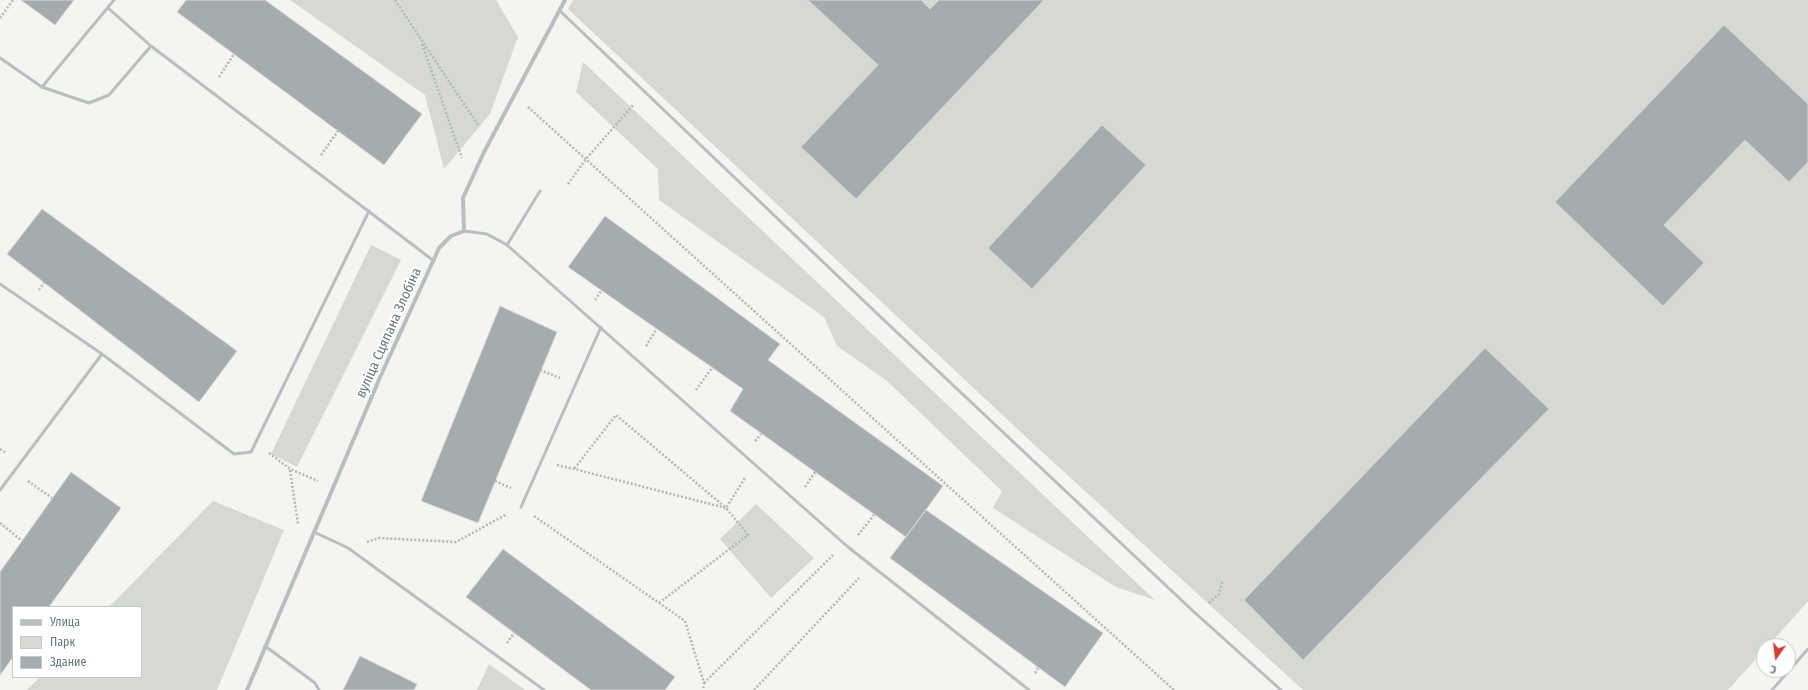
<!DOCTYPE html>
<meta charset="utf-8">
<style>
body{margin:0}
#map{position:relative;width:1808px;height:690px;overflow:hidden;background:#f4f4f1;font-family:"Fira Sans Condensed",sans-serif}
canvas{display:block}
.legend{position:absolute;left:12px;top:606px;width:130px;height:72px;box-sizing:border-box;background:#fff;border:1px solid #c2c9cc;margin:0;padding:5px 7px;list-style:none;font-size:12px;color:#66787f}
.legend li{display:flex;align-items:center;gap:8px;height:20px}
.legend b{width:20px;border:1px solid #c2c9cc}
.north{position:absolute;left:1756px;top:638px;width:40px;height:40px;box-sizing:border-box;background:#fff;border:1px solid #c2c9cc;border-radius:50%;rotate:194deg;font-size:11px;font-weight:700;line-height:16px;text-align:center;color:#66787f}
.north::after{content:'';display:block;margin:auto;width:14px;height:18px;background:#d13e35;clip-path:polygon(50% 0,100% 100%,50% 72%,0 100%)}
</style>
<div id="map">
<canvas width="1808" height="690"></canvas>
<ul class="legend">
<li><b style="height:5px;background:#b9bfc1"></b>Улица</li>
<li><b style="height:11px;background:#d5d9d1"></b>Парк</li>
<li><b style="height:11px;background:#a4acb0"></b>Здание</li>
</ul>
<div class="north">С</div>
</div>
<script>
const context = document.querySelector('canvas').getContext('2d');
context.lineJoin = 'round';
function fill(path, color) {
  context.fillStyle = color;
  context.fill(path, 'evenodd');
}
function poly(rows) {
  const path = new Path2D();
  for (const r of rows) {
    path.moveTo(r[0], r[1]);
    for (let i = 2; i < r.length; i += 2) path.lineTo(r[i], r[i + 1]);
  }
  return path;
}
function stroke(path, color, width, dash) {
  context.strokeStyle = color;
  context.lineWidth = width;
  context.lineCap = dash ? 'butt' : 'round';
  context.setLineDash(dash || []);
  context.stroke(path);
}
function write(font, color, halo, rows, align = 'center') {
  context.font = font + ' "Fira Sans Condensed",sans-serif';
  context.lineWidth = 4;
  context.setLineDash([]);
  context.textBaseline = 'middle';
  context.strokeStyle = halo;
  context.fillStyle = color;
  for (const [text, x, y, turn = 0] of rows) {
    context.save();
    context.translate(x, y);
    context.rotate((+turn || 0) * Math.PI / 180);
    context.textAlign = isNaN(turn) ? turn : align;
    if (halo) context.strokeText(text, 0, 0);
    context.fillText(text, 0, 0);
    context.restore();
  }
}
fill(poly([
 [290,0,496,0,518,37,490,114,444,169,425,95],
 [573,0,1808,0,1808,601,1768,646,1764,646,1764,650,1728,690,1303,690,1040,450,568,9],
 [583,62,1155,600,1116,587,993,508,1002,491,886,380,837,346,824,317,659,200,658,169,576,92],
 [371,245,401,260,297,467,271,454],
 [213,501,284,530,217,690,27,690,40,677,141,677,141,607,109,607],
 [756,504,814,558,771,598,720,539],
 [489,664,525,690,477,690]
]), '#d5d9d1');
const building = poly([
 [21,0,74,0,55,25,21,0],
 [186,0,265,0,422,114,384,165,177,12,186,0],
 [808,0,921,0,930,9,939,0,1044,0,856,199,801,147,878,65,808,0],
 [1724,25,1808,104,1808,162,1789,182,1745,140,1664,225,1704,263,1663,306,1555,202,1724,25],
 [1102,125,1146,165,1032,289,988,248,1102,125],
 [42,209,237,351,199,402,7,254,42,209],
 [605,216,780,344,768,360,943,486,906,537,730,411,743,389,568,267,605,216],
 [500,306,557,332,478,523,421,501,500,306],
 [1485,348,1549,409,1303,660,1244,600,1485,348],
 [71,472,121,508,49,607,13,607,13,657,0,675,0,572,71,472],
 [926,510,1103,633,1065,687,890,558,926,510],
 [503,549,675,677,665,690,591,690,466,597,503,549],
 [360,656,417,684,414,690,343,690,360,656]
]);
fill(building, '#a4acb0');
stroke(building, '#d6d5d4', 1);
stroke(poly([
 [395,0,478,125],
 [0,18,13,0],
 [422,44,462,158],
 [219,77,234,54],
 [528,107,1174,690],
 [321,155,338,131],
 [568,184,586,159,634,104],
 [39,290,45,282],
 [595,300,601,291],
 [646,346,656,330],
 [540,370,560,378],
 [696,390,712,368],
 [755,441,761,434],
 [0,449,6,453],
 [269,453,290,469,318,481],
 [557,465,574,469,726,508,616,415,574,469],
 [290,470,298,524],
 [28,481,52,498],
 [495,481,511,488],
 [805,487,815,472],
 [534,516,685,621,704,683,703,690],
 [0,523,22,541],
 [858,535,874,515],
 [367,542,379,538,456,542,507,514],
 [659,603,748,535,726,508,745,478],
 [1209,603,1219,594,1222,582],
 [507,643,514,633],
 [1035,673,1038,668],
 [704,683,833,555],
 [754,690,859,578]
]), '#b4b8ba', 2.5, [2, 2]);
stroke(poly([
 [108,8,151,46,434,261],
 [559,10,887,323,1193,611,1281,690],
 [0,58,42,87,114,0],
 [42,87,89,103,109,95,151,46],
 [464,231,487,234,507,245,848,547,1029,690],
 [507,245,540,191],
 [0,284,102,354,234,454,251,452,369,211],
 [0,490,102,354],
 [521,507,601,327],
 [314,532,348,548,544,690],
 [265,646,315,683,319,690],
 [1772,690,1808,649]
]), '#b9bfc1', 3);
stroke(poly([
 [247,690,381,375,439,248,451,236,464,231,463,198,484,152,565,0]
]), '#b9bfc1', 4);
write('14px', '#66787f', '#fff', [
 ["вуліца Сцяпана Злобіна",389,333,-66]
]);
</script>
